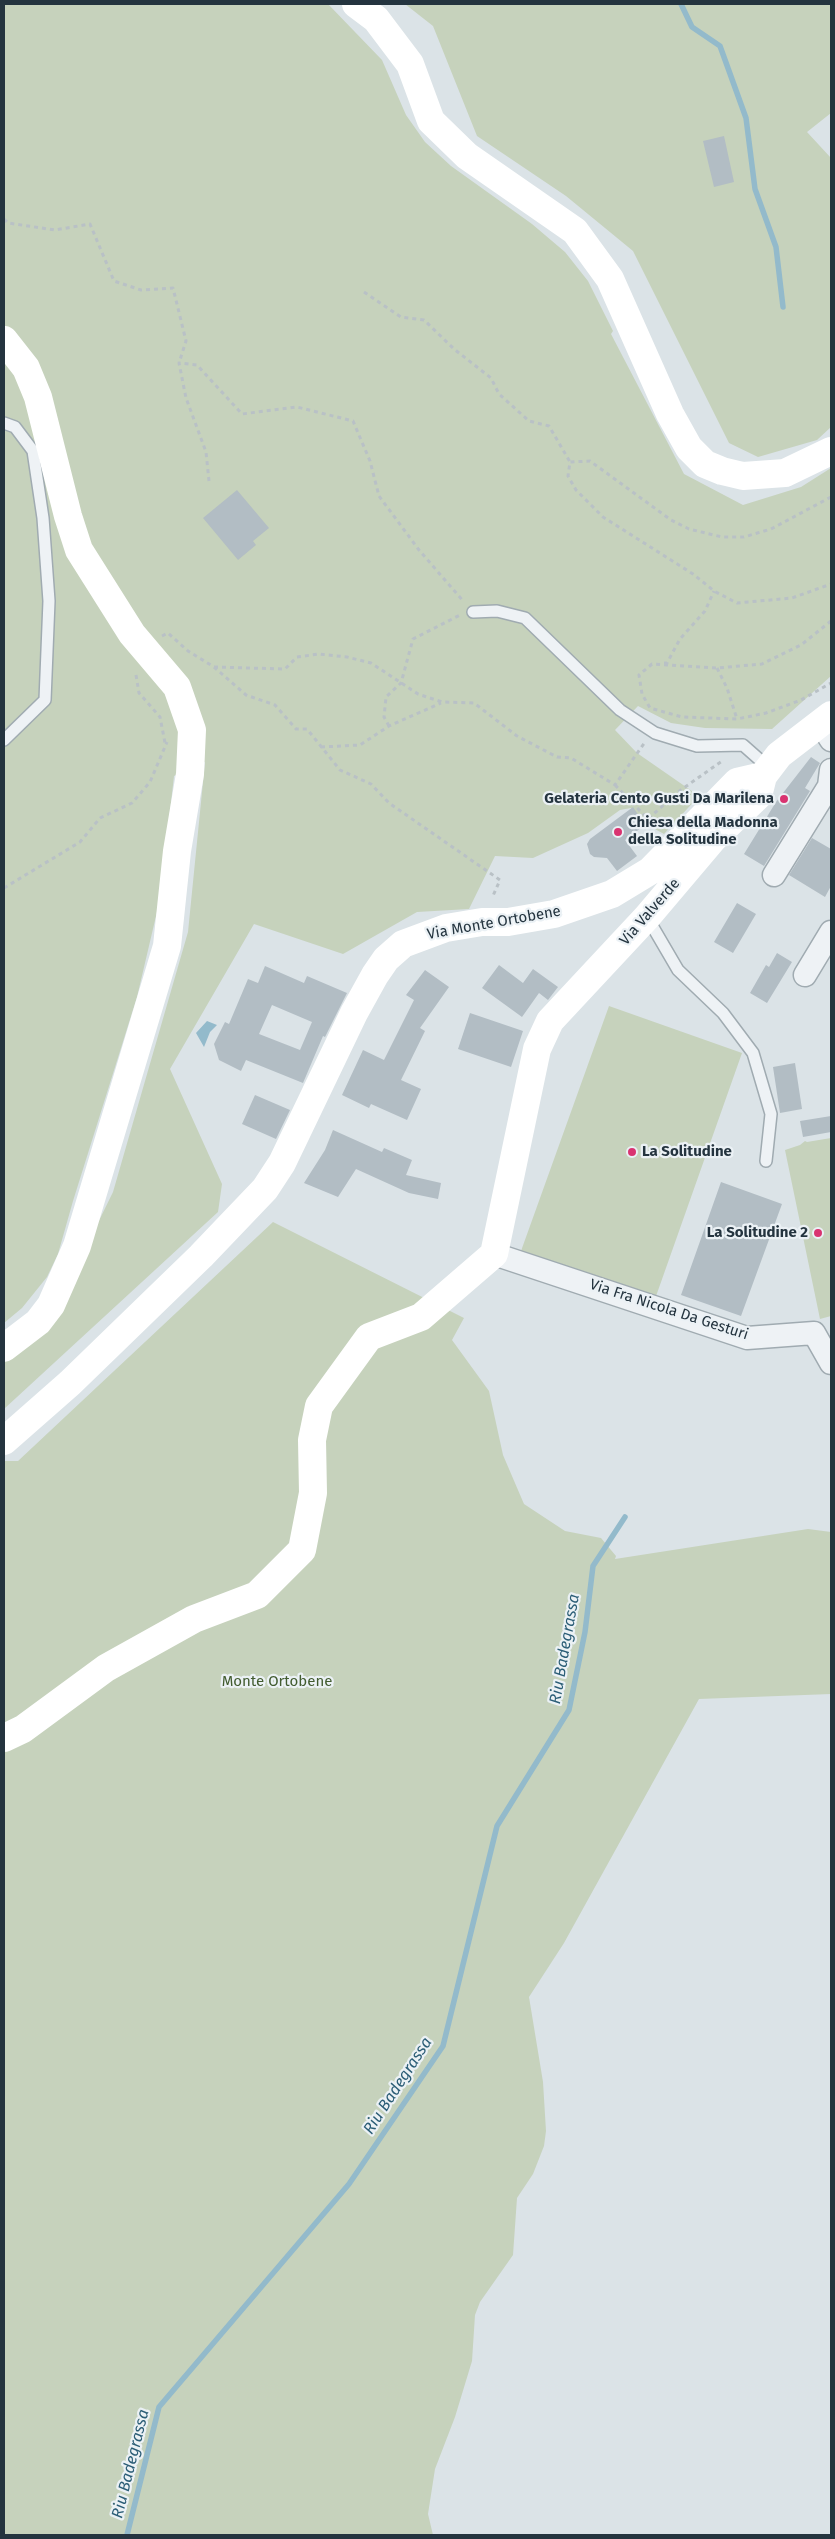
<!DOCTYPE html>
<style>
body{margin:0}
#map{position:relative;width:835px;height:2539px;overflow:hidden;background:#dbe3e7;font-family:"Fira Sans",sans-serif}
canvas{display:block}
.frame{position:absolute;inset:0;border:5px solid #24343f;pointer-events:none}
</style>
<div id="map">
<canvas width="835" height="2539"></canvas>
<div class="frame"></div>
</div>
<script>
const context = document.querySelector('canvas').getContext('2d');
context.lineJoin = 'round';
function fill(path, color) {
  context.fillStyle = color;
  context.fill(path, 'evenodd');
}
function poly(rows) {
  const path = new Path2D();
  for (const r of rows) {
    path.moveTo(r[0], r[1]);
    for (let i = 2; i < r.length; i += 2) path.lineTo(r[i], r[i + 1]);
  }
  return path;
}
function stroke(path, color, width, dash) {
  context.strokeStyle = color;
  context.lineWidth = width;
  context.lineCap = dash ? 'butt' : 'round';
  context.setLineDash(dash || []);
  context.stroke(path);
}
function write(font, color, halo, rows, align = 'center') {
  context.font = font + ' "Fira Sans",sans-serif';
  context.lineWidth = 4.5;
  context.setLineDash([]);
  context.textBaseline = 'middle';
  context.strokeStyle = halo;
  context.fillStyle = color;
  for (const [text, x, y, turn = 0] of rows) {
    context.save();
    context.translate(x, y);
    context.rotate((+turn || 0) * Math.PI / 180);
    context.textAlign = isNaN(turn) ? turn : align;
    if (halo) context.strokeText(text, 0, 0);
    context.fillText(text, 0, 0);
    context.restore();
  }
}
fill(poly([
 [4,4,328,4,382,60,406,115,425,142,451,166,532,224,565,252,588,281,613,331,611,334,684,474,743,505,801,487,831,468,831,676,772,729,705,728,671,723,638,706,615,730,637,753,699,796,664,834,642,822,631,808,620,810,588,833,533,858,495,856,469,909,417,912,343,954,254,924,170,1069,222,1184,218,1212,4,1409,4,1356,45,1331,113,1192,188,932,205,762,174,776,160,899,137,997,73,1201,58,1254,47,1277,22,1308,4,1323],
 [405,4,831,4,831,113,807,132,831,158,831,427,817,440,758,457,729,443,633,251,566,196,477,136,433,26],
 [609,1006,742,1053,655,1299,521,1251],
 [831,1138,831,1316,820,1319,785,1150,800,1145,805,1141,807,1142],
 [273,1222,464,1318,452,1340,489,1391,503,1455,524,1504,565,1531,601,1538,616,1556,615,1559,808,1529,831,1532,831,1694,699,1699,564,1943,529,1997,543,2082,546,2131,544,2146,533,2174,517,2198,513,2255,480,2302,475,2315,472,2361,455,2417,435,2469,428,2514,433,2535,4,2535,4,1461,18,1461]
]), '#c6d2bc');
fill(poly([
 [207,1021,217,1025,210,1032,204,1047,196,1033]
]), '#93bacb');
stroke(poly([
 [681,4,692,27,720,46,746,118,755,189,776,247,783,307],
 [127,2535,159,2407,349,2184,443,2046,497,1826,569,1710,585,1632,593,1566,625,1517]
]), '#93bacb', 5.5);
fill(poly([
 [724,136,734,182,714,187,703,141],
 [237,490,269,528,253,541,256,545,238,560,203,518],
 [811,757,820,763,805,788,810,791,764,866,744,854,776,802],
 [633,807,645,825,625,840,637,856,617,871,607,858,594,857,590,854,587,844,590,839],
 [812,838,831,849,831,886,825,897,789,875],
 [737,903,756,914,733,953,714,942],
 [777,953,792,962,767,1003,750,993,766,965,769,967],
 [499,965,523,983,533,969,558,987,548,1000,539,993,522,1017,482,988],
 [265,966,304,983,307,976,347,993,325,1037,323,1036,303,1083,246,1060,241,1071,219,1060,214,1044,225,1022,229,1024,248,979,258,983],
 [272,1005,312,1022,300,1050,259,1034],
 [425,970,449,987,420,1028,425,1031,401,1080,421,1089,407,1120,371,1104,369,1108,342,1095,363,1050,384,1060,414,1000,406,995],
 [470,1013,523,1031,511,1067,458,1049],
 [795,1063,802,1109,780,1113,773,1067],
 [255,1095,290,1110,276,1139,242,1124],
 [831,1116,831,1132,803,1137,800,1121],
 [333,1130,382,1152,384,1148,412,1160,406,1175,441,1183,438,1199,409,1193,356,1169,338,1197,304,1183,325,1150],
 [721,1182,782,1204,741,1316,681,1295]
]), '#b2bdc4');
const lane = poly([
 [4,423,15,427,33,451,43,518,49,601,45,700,4,740],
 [473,612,497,611,525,618,620,710,655,733,697,746,743,745,769,768],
 [647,917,678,970,723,1013,753,1053,771,1114,766,1161]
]);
const street = poly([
 [820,723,831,740],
 [774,875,829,786,831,770],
 [805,975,831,932],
 [494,1254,747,1338,814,1333,831,1363]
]);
stroke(lane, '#a0abb1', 14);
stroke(street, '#a0abb1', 25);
stroke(poly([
 [4,219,8,223,55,230,90,224,114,281,141,290,173,288,186,341,179,363],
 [364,292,401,317,424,320,454,349,491,378,499,394,529,421,549,426,570,462],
 [209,481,206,452,186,398,179,363,197,365,242,414,297,407,353,421,370,461,379,496,419,550,464,602],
 [831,497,771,529,744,537,722,537,689,529,671,520,590,461,570,462,568,476,576,490,603,517,693,574,714,591,737,603,792,598,831,584],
 [831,621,801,645,762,664,717,668,652,664,639,675,642,694,650,708,682,717,737,719,766,713,801,700,831,683],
 [162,636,168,633,188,651,214,667,246,695,275,705,296,729,307,729,340,770,371,784,389,803,500,880,492,898],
 [664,663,667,663,680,639,705,611,714,591],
 [214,667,285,669,297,657,319,654,347,657,371,663,418,694,442,702,474,703,517,736,557,757,571,758,615,785,645,742],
 [717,668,727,688,737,719],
 [136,675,139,693,160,717,165,743],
 [389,726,384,717,386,697,401,683,413,639,460,615],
 [321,747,360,745,389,726,441,703],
 [615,785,648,819,678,792,722,761],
 [4,888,80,842,100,818,132,803,150,782,167,742]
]), '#b9c1c6', 3, [4, 4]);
stroke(lane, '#eef2f5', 11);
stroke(street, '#eef2f5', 22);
stroke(poly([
 [356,4,376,19,410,64,431,121,467,156,575,231,610,279,670,414,689,448,705,464,722,471,743,476,785,473,831,451],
 [4,340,26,368,38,397,68,516,79,550,132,634,177,687,192,730,190,774,177,851,167,946,77,1246,51,1305,38,1322,4,1348],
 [4,1441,70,1383,201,1256,265,1189,282,1163,354,1013,375,975,386,959,403,944,446,928,482,922,508,922,554,914,612,894,650,871,737,782,763,776],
 [4,1738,23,1729,106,1668,194,1619,257,1595,302,1550,313,1493,312,1440,319,1406,369,1337,421,1317,494,1254,537,1049,550,1021,647,917,713,839,758,796,763,776,779,755,831,715]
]), '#fff', 28);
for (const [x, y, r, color] of [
 [784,799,5,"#d93370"],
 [618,832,5,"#d93370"],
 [632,1152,5,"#d93370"],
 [818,1233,5,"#d93370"]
]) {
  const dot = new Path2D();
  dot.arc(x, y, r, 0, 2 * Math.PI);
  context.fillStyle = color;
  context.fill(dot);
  stroke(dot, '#ebf1f5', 2);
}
write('bold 15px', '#24343f', '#ebf1f5', [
 ["Gelateria Cento Gusti Da Marilena",774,799],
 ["Chiesa della Madonna",628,823,"left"],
 ["della Solitudine",628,840,"left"],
 ["La Solitudine",642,1152,"left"],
 ["La Solitudine 2",808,1233]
], 'right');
write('15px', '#24343f', '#ebf1f5', [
 ["Via Valverde",650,912,-49],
 ["Via Monte Ortobene",494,923,-10],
 ["Via Fra Nicola Da Gesturi",669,1310,18]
]);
write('15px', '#425c30', '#ebf1f5', [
 ["Monte Ortobene",277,1682]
]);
write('italic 16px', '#2b5d76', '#ebf1f5', [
 ["Riu Badegrassa",565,1649,-80],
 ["Riu Badegrassa",398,2086,-57],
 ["Riu Badegrassa",131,2464,-76]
]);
</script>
